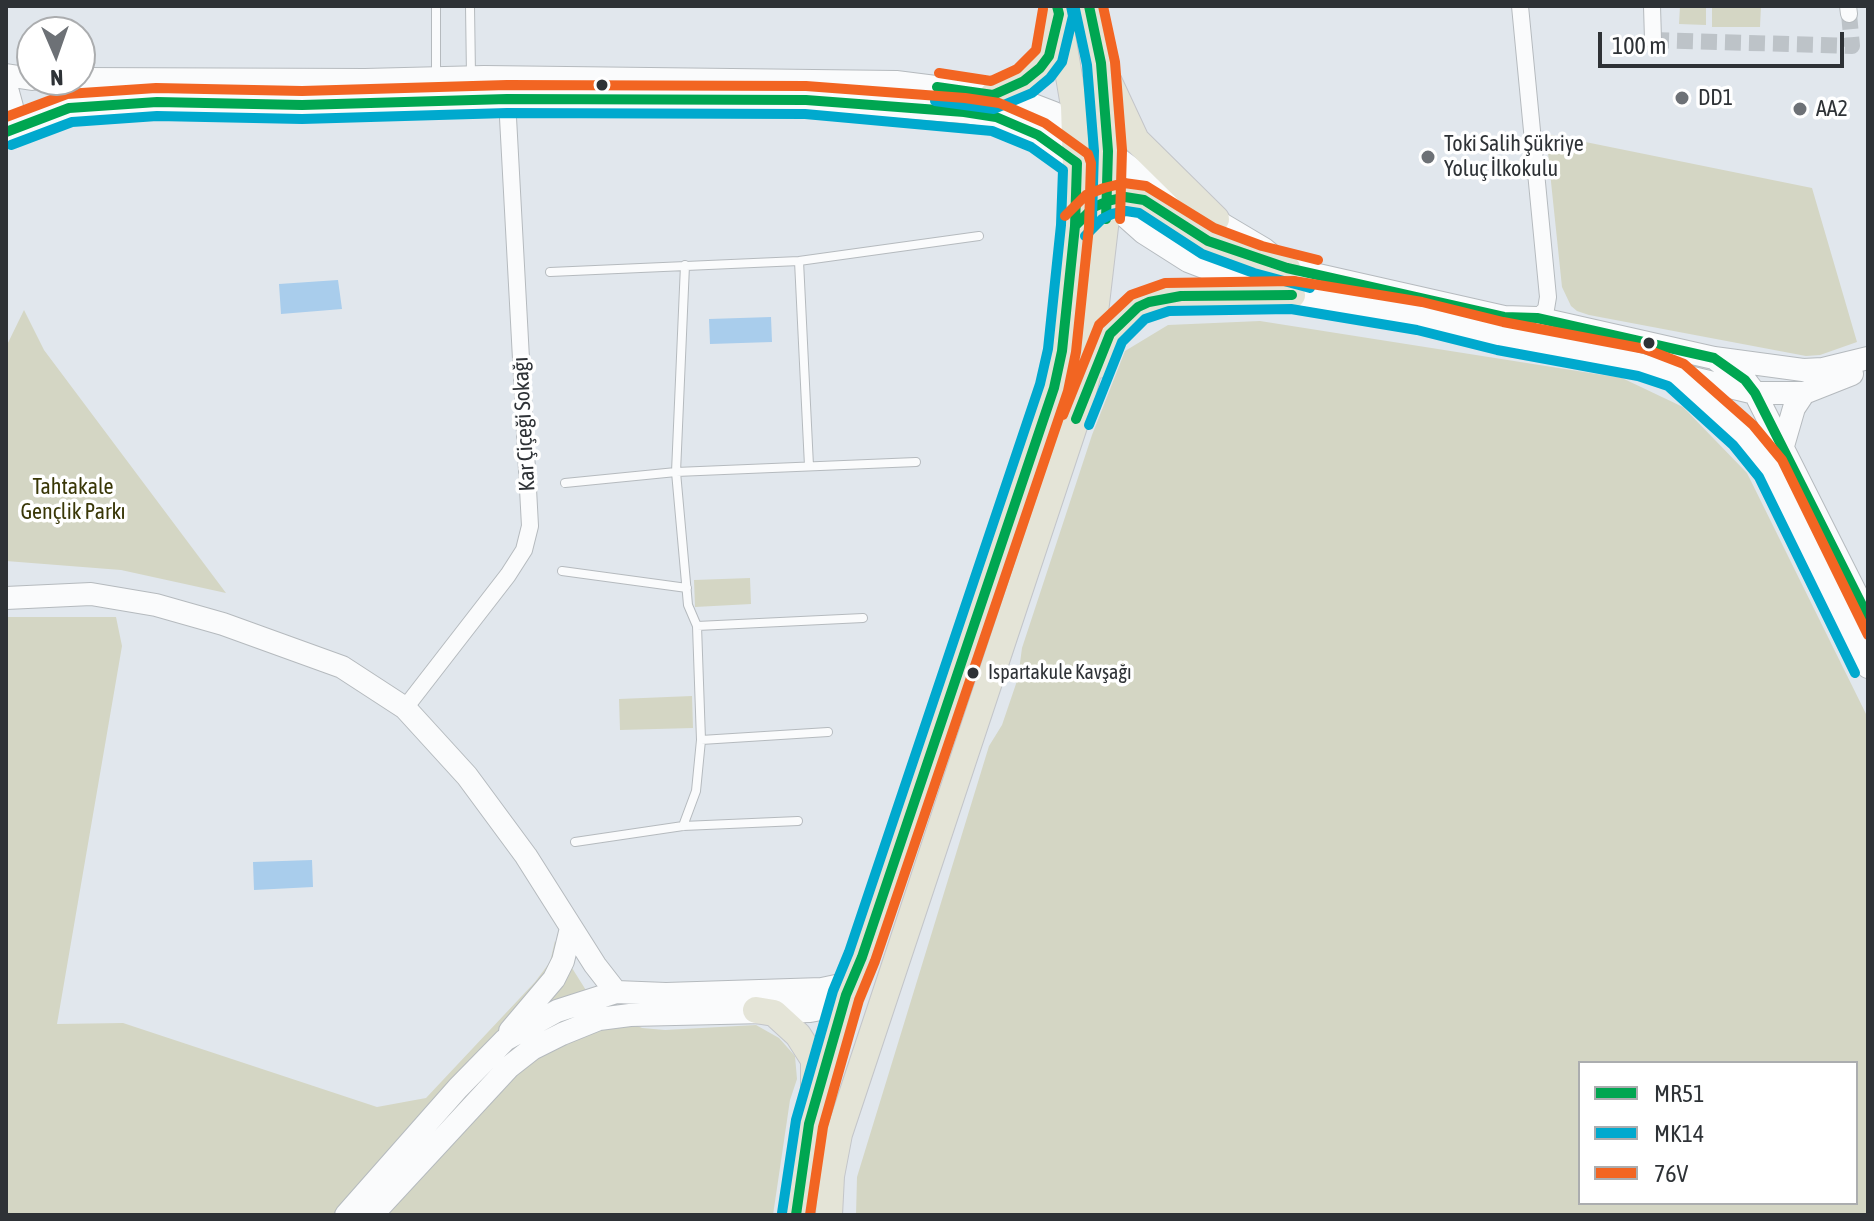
<!DOCTYPE html>
<meta charset="utf-8">
<style>
body{margin:0}
#map{position:relative;width:1874px;height:1221px;overflow:hidden;background:#e1e7ed;font-family:"Asap Condensed",sans-serif}
canvas{display:block}
.frame{position:absolute;inset:0;border:8px solid #2e3236;pointer-events:none}
.legend{position:absolute;left:1578px;top:1061px;width:280px;height:144px;box-sizing:border-box;background:#fff;border:2px solid #abadaf;margin:0;padding:10px 14px;list-style:none;font-size:24px;color:#2e3236}
.legend li{display:flex;align-items:center;gap:16px;height:40px}
.legend b{width:40px;border:2px solid #abadaf}
.north{position:absolute;left:16px;top:16px;width:80px;height:80px;box-sizing:border-box;background:#fff;border:2px solid #abadaf;border-radius:50%;rotate:178deg;font-size:22px;font-weight:700;line-height:32px;text-align:center;color:#2e3236}
.north::after{content:'';display:block;margin:auto;width:28px;height:36px;background:#6d7176;clip-path:polygon(50% 0,100% 100%,50% 72%,0 100%)}
.scale{position:absolute;left:1598px;top:32px;width:246px;height:36px;box-sizing:border-box;border:4px solid #2e3236;border-top:0;padding-left:10px;font-size:24px;line-height:28px;white-space:nowrap;color:#2e3236;-webkit-text-stroke:6px #fff;paint-order:stroke}
</style>
<div id="map">
<canvas width="1874" height="1221"></canvas>
<div class="frame"></div>
<ul class="legend">
<li><b style="height:10px;background:#00a651"></b>MR51</li>
<li><b style="height:10px;background:#00a9ce"></b>MK14</li>
<li><b style="height:10px;background:#f26522"></b>76V</li>
</ul>
<div class="north">N</div>
<div class="scale">100 m</div>
</div>
<script>
const context = document.querySelector('canvas').getContext('2d');
context.lineJoin = 'round';
function fill(path, color) {
  context.fillStyle = color;
  context.fill(path, 'evenodd');
}
function poly(rows) {
  const path = new Path2D();
  for (const r of rows) {
    path.moveTo(r[0], r[1]);
    for (let i = 2; i < r.length; i += 2) path.lineTo(r[i], r[i + 1]);
  }
  return path;
}
function stroke(path, color, width, dash) {
  context.strokeStyle = color;
  context.lineWidth = width;
  context.lineCap = dash ? 'butt' : 'round';
  context.setLineDash(dash || []);
  context.stroke(path);
}
function write(font, color, halo, rows, align = 'center') {
  context.font = font + ' "Asap Condensed",sans-serif';
  context.lineWidth = 7;
  context.setLineDash([]);
  context.textBaseline = 'middle';
  context.strokeStyle = halo;
  context.fillStyle = color;
  for (const [text, x, y, turn = 0] of rows) {
    context.save();
    context.translate(x, y);
    context.rotate((+turn || 0) * Math.PI / 180);
    context.textAlign = isNaN(turn) ? turn : align;
    if (halo) context.strokeText(text, 0, 0);
    context.fillText(text, 0, 0);
    context.restore();
  }
}
fill(poly([
 [1680,6,1706,6,1706,25,1679,24],
 [1712,6,1761,6,1760,27,1712,27],
 [1546,134,1812,188,1857,342,1820,355,1806,356,1589,315,1577,311,1571,306,1562,287],
 [24,310,44,350,226,593,121,570,6,561,6,347],
 [1260,321,1622,378,1683,407,1747,473,1868,718,1868,1215,856,1215,857,1177,989,746,1002,725,1018,678,1022,648,1092,435,1125,351,1168,325],
 [1580,1063,1856,1063,1856,1203,1580,1203],
 [750,578,751,604,695,607,694,580],
 [6,617,116,617,122,646,57,1024,123,1023,377,1107,426,1098,535,982,550,962,555,941,589,995,616,1015,642,1028,665,1030,756,1025,779,1038,795,1056,797,1079,790,1100,773,1215,6,1215],
 [692,696,693,728,620,730,619,699]
]), '#d4d6c4');
fill(poly([
 [338,280,342,309,281,314,279,284],
 [771,317,772,342,710,344,709,319],
 [312,860,313,887,254,890,253,862]
]), '#a9cdec');
stroke(poly([
 [1653,40,1852,46,1849,14]
]), '#bdc3c8', 16, [16, 8]);
const lane = poly([
 [470,6,471,76],
 [436,77,436,6],
 [799,261,809,466],
 [685,265,676,472,688,605,697,626,863,618],
 [550,272,799,261,979,236],
 [565,483,676,472,916,462],
 [562,571,687,588],
 [701,740,828,732],
 [683,826,696,791,701,740,697,626],
 [575,842,683,826,798,821]
]);
const street = poly([
 [1520,6,1548,297,1546,309,1537,318],
 [1652,6,1653,40],
 [1848,6,1849,14],
 [405,708,508,575,524,550,530,526,507,99]
]);
const secondary = poly([
 [6,75,32,79],
 [80,79,365,80,484,77,896,82,959,90,1028,103,1054,113,1074,126],
 [6,85,12,107,6,124],
 [6,132,69,108,157,102,302,105,507,99,806,100,964,112,996,117,1038,135,1077,163],
 [1108,151,1146,179,1264,249,1287,268,1504,317,1537,318,1714,358,1803,370,1823,369,1868,358],
 [1108,201,1144,233,1188,261,1256,287,1420,316,1500,336,1598,353,1675,374,1743,435,1771,469,1868,667],
 [1718,361,1745,380,1755,393,1868,617],
 [1680,375,1755,393,1804,393,1852,374],
 [1783,446,1794,408,1804,393],
 [6,598,91,594,156,605,223,624,342,667,405,708,467,776,526,856,595,965,616,992],
 [510,1031,554,979,563,961,571,928],
 [346,1215,458,1088,505,1040,557,1011,616,992,666,994,822,989,850,983],
 [372,1215,509,1067,532,1049,562,1034,599,1019,630,1015,810,1011,843,1005]
]);
const primary = poly([
 [1109,82,1136,140,1216,219],
 [993,95,1024,81,1040,68,1049,56,1056,25],
 [1094,207,1125,197,1144,200,1208,241,1287,268],
 [1098,365,1110,334,1130,313,1149,302,1181,296,1292,295],
 [756,1010,774,1013,798,1035,814,1060,814,1088],
 [796,1215,809,1124,846,995,862,957,1054,388,1062,351,1077,198,1074,106,1057,6],
 [829,1215,831,1176,839,1134,1076,420,1088,372,1108,201,1108,151,1101,63,1089,6]
]);
stroke(lane, '#b5babe', 10);
stroke(street, '#b5babe', 18);
stroke(secondary, '#b5babe', 24);
stroke(primary, '#c3c5c9', 28);
stroke(lane, '#fafbfc', 8);
stroke(street, '#fafbfc', 16);
stroke(secondary, '#fafbfc', 22);
stroke(primary, '#e4e4d7', 26);
stroke(poly([
 [1089,6,1101,63,1108,151,1106,219],
 [937,87,993,95,1024,81,1040,68,1049,56,1059,14,1057,6],
 [6,132,69,108,157,102,302,105,507,99,806,100,964,112,996,117,1038,135,1077,163,1075,226,1062,351,1054,388,862,957,846,995,809,1124,796,1215],
 [1075,226,1094,207,1108,201,1125,197,1144,200,1208,241,1287,268,1504,317,1537,318,1714,358,1745,380,1755,393,1868,617],
 [1076,419,1110,334,1138,307,1149,302,1181,296,1292,295]
]), '#00a651', 10);
stroke(poly([
 [1075,9,1087,65,1094,151,1092,219],
 [935,101,994,109,1032,93,1050,78,1062,62,1073,16,1071,6],
 [11,145,72,122,157,116,302,119,507,113,805,114,992,131,1031,147,1063,170,1061,225,1048,349,1040,384,849,952,833,991,796,1120,782,1213],
 [1085,236,1102,219,1112,214,1126,211,1139,213,1202,254,1254,273,1310,288],
 [1089,425,1122,342,1145,319,1169,311,1291,309,1417,330,1497,350,1638,376,1668,386,1733,445,1759,477,1855,673]
]), '#00a9ce', 10);
stroke(poly([
 [1103,6,1115,62,1122,150,1120,219],
 [939,73,991,81,1017,69,1036,50,1043,9],
 [6,117,67,94,156,88,302,91,507,85,806,86,965,98,999,103,1045,123,1088,154,1091,163,1089,227,1076,352,1068,391,875,961,859,1000,823,1127,810,1215],
 [1065,216,1086,195,1104,188,1124,183,1146,186,1214,228,1262,246,1318,260],
 [1063,415,1099,325,1131,295,1165,283,1294,281,1422,302,1503,322,1645,349,1684,364,1753,425,1782,460,1868,635]
]), '#f26522', 10);
for (const [x, y, r, color] of [
 [602,85,7,"#2e3236"],
 [1682,98,8,"#6d7176"],
 [1800,109,8,"#6d7176"],
 [1428,157,8,"#6d7176"],
 [1649,343,7,"#2e3236"],
 [973,673,7,"#2e3236"]
]) {
  const dot = new Path2D();
  dot.arc(x, y, r, 0, 2 * Math.PI);
  context.fillStyle = color;
  context.fill(dot);
  stroke(dot, '#fff', 3);
}
write('20px', '#2e3236', '#fff', [
 ["Ispartakule Kavşağı",988,673]
], 'left');
write('22px', '#2e3236', '#fff', [
 ["DD1",1698,98],
 ["AA2",1816,109],
 ["Toki Salih Şükriye",1444,144],
 ["Yoluç İlkokulu",1444,169]
], 'left');
write('22px', '#2e3236', '#fff', [
 ["Kar Çiçeği Sokağı",524,424,-93]
]);
write('22px', '#393707', '#fff', [
 ["Tahtakale",73,487],
 ["Gençlik Parkı",73,512]
]);
</script>
